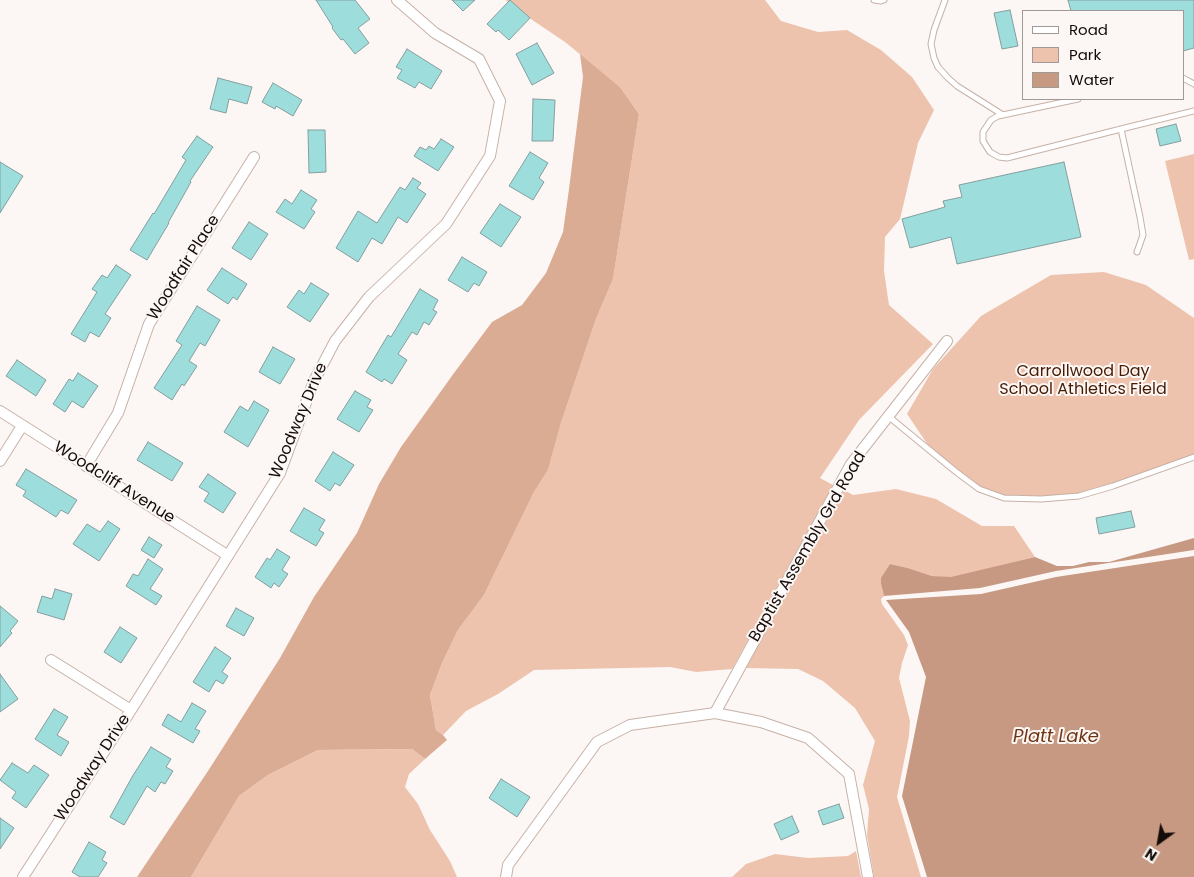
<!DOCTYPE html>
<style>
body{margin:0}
#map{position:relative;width:1194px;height:877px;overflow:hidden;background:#fcf7f5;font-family:Poppins,sans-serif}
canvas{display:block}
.legend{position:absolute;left:1022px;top:10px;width:162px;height:90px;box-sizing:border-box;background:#fcf7f5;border:1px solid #9f9997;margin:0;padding:6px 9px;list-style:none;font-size:15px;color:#140c09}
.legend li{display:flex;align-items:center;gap:10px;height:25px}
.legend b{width:25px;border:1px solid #9f9997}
.north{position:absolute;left:1134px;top:817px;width:50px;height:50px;-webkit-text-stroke:4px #fcf7f5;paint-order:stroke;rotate:212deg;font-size:14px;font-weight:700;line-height:20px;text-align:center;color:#140c09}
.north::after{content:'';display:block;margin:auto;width:18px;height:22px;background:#140c09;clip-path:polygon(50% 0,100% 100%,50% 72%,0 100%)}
</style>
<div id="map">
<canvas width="1194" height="877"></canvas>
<ul class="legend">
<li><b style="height:6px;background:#fff"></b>Road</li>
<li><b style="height:14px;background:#edc3ae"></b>Park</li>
<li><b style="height:14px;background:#c79982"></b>Water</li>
</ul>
<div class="north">N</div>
</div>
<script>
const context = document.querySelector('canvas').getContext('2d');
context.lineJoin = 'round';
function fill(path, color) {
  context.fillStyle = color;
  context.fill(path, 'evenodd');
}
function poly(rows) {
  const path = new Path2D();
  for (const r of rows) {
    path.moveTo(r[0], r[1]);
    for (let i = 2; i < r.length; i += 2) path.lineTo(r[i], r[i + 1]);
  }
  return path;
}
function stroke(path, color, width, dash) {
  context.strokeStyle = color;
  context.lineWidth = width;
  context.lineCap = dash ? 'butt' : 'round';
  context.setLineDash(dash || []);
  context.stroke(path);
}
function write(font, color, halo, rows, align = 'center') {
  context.font = font + ' Poppins,sans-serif';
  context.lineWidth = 4;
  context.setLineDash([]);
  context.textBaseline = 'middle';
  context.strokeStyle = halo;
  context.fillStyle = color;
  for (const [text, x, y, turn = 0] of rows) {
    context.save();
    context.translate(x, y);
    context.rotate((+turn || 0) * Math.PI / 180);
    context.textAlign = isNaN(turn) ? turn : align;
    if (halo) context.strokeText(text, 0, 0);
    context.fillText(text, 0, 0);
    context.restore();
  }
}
fill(poly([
 [506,0,765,0,781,21,818,32,847,30,881,50,912,77,934,110,918,143,900,219,885,237,884,271,889,305,933,344,859,420,820,478,833,485,732,669,696,672,670,667,534,670,498,694,466,711,443,735,436,730,430,695,442,663,458,630,484,595,534,492,548,470,561,423,596,319,613,279,639,114,620,87,565,42,510,5],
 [1194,154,1194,259,1189,260,1165,161],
 [1104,272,1146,285,1194,318,1194,457,1076,498,1008,498,981,489,928,445,907,414,933,369,981,316,1051,275],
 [896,489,936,499,982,526,1014,526,1035,557,951,578,932,576,908,568,890,564,881,584,884,596,881,599,882,604,904,635,908,645,902,663,899,678,910,721,909,736,897,797,921,877,874,877,867,835,869,809,863,785,875,741,855,708,823,681,798,669,746,668,844,490,853,495],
 [412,749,425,759,409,774,405,787,418,804,430,830,450,861,457,877,191,877,239,796,268,775,318,750],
 [856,851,861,877,732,877,746,864,775,854,808,858,848,856]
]), '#edc3ae');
fill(poly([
 [580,54,620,87,639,114,613,279,596,319,561,423,548,470,534,492,484,595,458,630,442,663,430,695,436,730,443,735,447,740,425,759,412,749,318,750,268,775,239,796,191,877,137,877,208,771,280,658,314,597,357,533,379,484,401,447,454,373,492,322,522,305,546,273,563,232,569,189,583,77]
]), '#dbac94');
fill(poly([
 [1194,538,1194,550,1056,571,980,588,884,596,881,584,881,578,890,564,908,568,932,576,951,577,1035,557,1057,566,1073,566,1089,562,1109,562],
 [1194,556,1194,877,927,877,902,796,926,677,909,632,886,600,981,594,1056,577]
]), '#c79982');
const building = poly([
 [316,0,355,0,370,19,358,28,369,43,355,54,343,39,341,40,332,28,333,27,316,0],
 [452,0,475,0,463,11,452,0],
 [510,0,530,18,509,40,498,30,496,32,487,24,510,0],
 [1068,0,1194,0,1194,48,1183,51,1183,11,1071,11,1068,0],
 [1010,10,1018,46,1002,49,994,13,1010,10],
 [537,43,554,73,532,85,516,54,537,43],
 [407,49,442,71,431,89,419,82,415,88,397,78,402,70,396,67,407,49],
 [218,78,252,87,247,104,229,99,226,113,210,109,218,78],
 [273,83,302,100,293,116,276,106,275,109,262,102,273,83],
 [533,99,555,100,553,141,532,141,533,99],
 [1176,124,1181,141,1160,146,1156,129,1176,124],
 [308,130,325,130,326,172,309,173,308,130],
 [197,136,213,147,190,181,191,182,168,223,169,223,147,260,130,250,153,213,154,214,186,160,182,157,197,136],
 [441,139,454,147,438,171,414,156,420,147,426,150,429,146,434,149,441,139],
 [530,152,548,163,539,178,544,182,533,200,509,186,530,152],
 [0,162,23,176,0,213,0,162],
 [1064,162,1081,237,957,264,951,237,910,248,902,219,945,207,943,201,962,197,959,185,1064,162],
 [413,178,421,183,417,188,426,194,407,223,398,217,382,244,372,238,358,262,336,248,358,211,377,223,400,187,405,190,413,178],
 [301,190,317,200,311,209,315,212,304,229,276,212,285,199,292,204,301,190],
 [500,204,521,217,501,247,480,233,500,204],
 [249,222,268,234,251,260,232,248,249,222],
 [462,257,487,272,479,286,474,283,468,292,448,280,462,257],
 [116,265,131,275,105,314,111,318,99,337,90,332,85,342,71,334,97,292,92,289,102,275,107,278,116,265],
 [222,268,247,284,237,300,233,297,228,304,207,290,222,268],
 [311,283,329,294,310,322,287,307,299,290,304,294,311,283],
 [420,289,438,300,433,310,437,312,429,325,424,322,417,335,412,332,398,354,407,360,392,384,384,379,382,382,366,372,388,335,391,337,420,289],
 [197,306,220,320,205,346,200,343,189,361,197,366,184,386,182,384,172,400,154,388,182,345,176,341,197,306],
 [273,347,295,359,280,384,259,372,273,347],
 [17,360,46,380,36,396,6,376,17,360],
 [78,373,98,386,83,408,72,401,65,412,53,404,69,379,73,381,78,373],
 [355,391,371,400,367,407,373,410,359,432,337,419,355,391],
 [254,401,269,410,248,447,224,432,240,406,248,411,254,401],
 [148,442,183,463,172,481,137,460,148,442],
 [333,452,354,465,340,486,335,483,330,491,315,481,333,452],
 [26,469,77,500,68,514,61,510,56,517,23,496,26,491,16,485,26,469],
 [208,474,236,493,223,513,204,501,209,493,199,487,208,474],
 [304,508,325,520,319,530,324,533,316,546,290,531,304,508],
 [1131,511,1135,527,1099,534,1096,518,1131,511],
 [108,521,120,529,99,561,73,544,87,524,100,532,108,521],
 [149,537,162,545,154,558,141,550,149,537],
 [277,549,290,557,282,570,288,574,279,587,274,583,271,588,255,577,267,558,270,560,277,549],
 [148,559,163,569,150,589,162,596,156,605,126,586,133,574,138,576,148,559],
 [55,589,72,594,64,620,37,612,42,596,52,599,55,589],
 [0,606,18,621,10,631,12,633,0,647,0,606],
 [236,608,254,618,244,636,226,626,236,608],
 [120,627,137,638,121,663,104,652,120,627],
 [215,647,231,658,222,672,228,676,223,684,216,680,209,692,193,682,215,647],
 [0,674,18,699,0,712,0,674],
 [192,703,206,711,195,729,200,731,193,743,162,725,168,714,181,722,192,703],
 [54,709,68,717,57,735,69,742,61,756,35,739,54,709],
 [151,747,171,759,166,767,173,771,165,784,161,782,155,792,147,786,124,825,110,817,132,777,151,747],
 [12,763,28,773,34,765,49,775,26,808,12,798,16,792,0,780,12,763],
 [501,779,530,797,517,817,489,798,501,779],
 [839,804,844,818,823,825,818,811,839,804],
 [792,816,799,832,781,840,774,824,792,816],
 [0,818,14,828,0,849,0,818],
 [89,842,106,852,102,860,107,863,98,877,80,877,72,872,89,842]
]);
fill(building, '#9ddddc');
stroke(building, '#849e9d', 1);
const lane = poly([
 [874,0,881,1,884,0],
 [945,0,934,30,931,44,934,58,938,67,948,78,957,86,1003,115],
 [1183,78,1194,84],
 [1078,99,998,116,991,120,983,132,983,141,990,152,999,157,1007,158,1121,129,1194,111],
 [1121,129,1140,217,1143,235,1137,252],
 [888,416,955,471,979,489,1004,498,1041,499,1079,496,1113,486,1194,457]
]);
const street = poly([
 [0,411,227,555],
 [0,461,22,426],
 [86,466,118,413,149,324,254,157],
 [51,660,131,710],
 [715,713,851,464,947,341],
 [23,877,131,710,280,473,314,381,335,341,369,297,446,224,490,156,500,101,479,59,435,33,397,0],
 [506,877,508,865,597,742,630,725,715,713,761,722,808,738,849,774,868,877]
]);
stroke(lane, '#c7b1a6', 7);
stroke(street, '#c7b1a6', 12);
stroke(lane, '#fff', 5);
stroke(street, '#fff', 10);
write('16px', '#140c09', '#fcf7f5', [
 ["Woodfair Place",184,268,-58],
 ["Woodway Drive",299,421,-67],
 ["Woodcliff Avenue",114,483,32],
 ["Baptist Assembly Grd Road",808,547,-60],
 ["Woodway Drive",93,768,-57]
]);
write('16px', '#471b02', '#fcf7f5', [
 ["Carrollwood Day",1083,372],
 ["School Athletics Field",1083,390]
]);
write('italic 18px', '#703513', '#fcf7f5', [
 ["Platt Lake",1056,737]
]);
</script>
